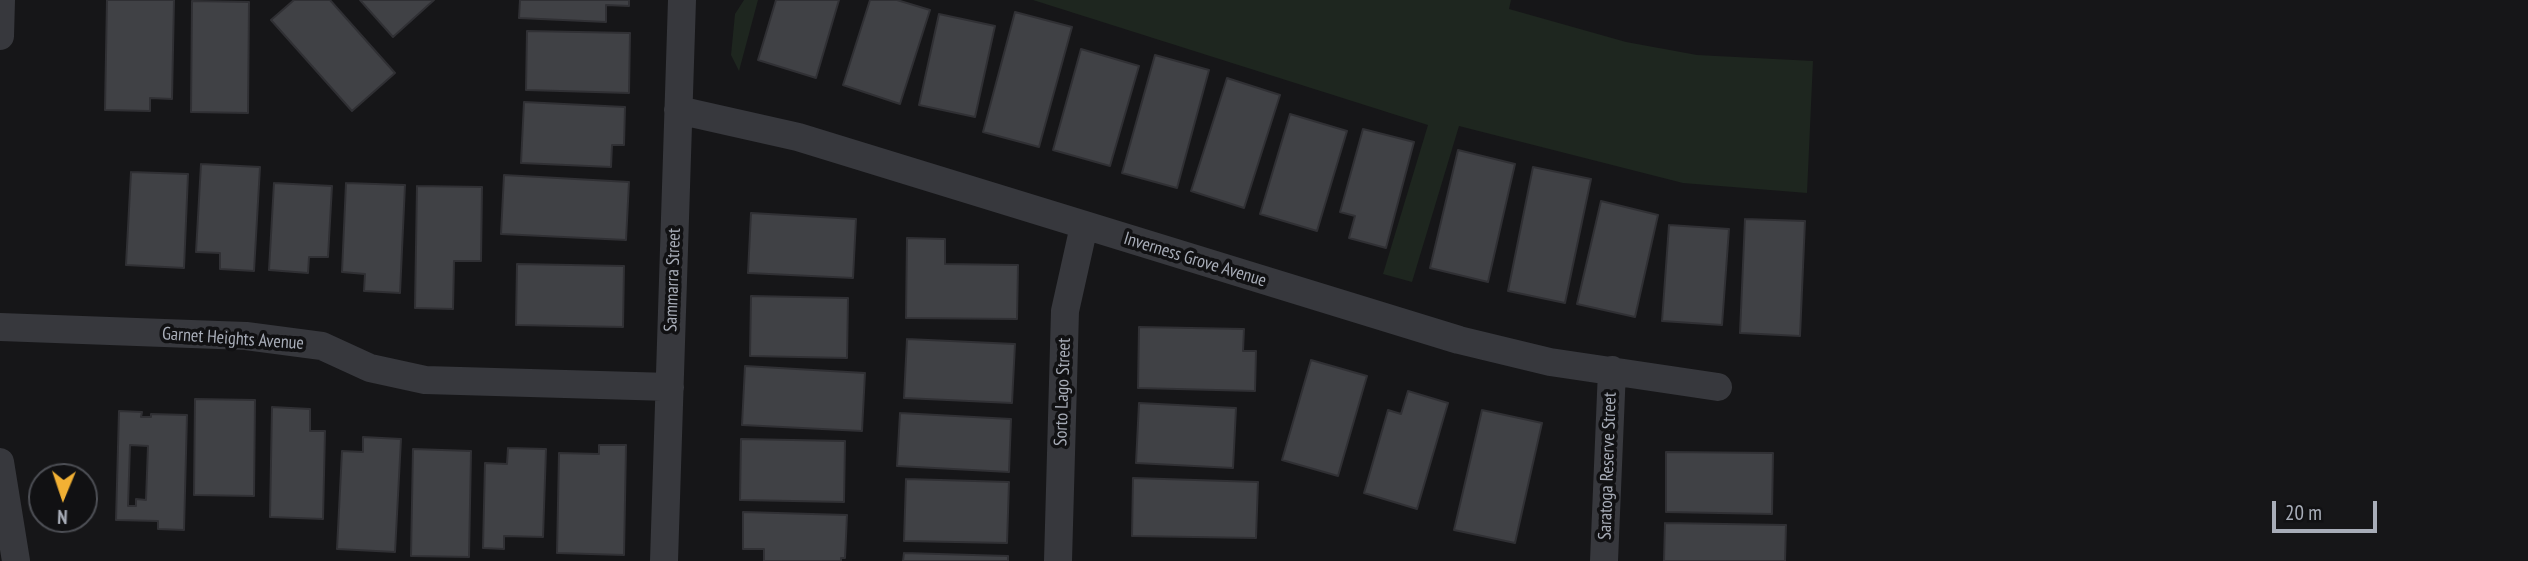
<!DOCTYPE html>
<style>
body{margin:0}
#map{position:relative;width:2528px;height:561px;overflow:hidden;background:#161618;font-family:"PT Sans Narrow",sans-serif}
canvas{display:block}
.north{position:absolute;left:28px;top:463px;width:70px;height:70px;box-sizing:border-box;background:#111113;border:2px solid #4d4f55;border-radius:50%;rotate:182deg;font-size:19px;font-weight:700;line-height:28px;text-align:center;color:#a8adb8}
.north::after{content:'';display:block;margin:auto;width:24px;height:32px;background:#f2b134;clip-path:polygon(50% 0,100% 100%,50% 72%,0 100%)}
.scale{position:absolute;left:2272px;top:501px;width:105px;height:32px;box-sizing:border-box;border:4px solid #a8adb8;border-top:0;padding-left:9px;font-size:21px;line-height:24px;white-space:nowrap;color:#a8adb8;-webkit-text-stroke:5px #111113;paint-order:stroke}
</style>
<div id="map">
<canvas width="2528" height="561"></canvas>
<div class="north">N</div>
<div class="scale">20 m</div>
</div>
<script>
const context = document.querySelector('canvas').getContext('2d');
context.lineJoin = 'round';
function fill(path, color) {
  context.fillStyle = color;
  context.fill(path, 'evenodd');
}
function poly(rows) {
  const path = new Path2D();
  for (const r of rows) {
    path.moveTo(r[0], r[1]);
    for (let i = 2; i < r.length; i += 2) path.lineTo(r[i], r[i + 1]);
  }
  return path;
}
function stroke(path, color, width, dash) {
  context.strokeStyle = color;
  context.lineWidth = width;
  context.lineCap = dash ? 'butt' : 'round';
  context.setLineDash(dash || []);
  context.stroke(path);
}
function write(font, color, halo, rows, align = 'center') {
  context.font = font + ' "PT Sans Narrow",sans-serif';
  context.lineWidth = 7;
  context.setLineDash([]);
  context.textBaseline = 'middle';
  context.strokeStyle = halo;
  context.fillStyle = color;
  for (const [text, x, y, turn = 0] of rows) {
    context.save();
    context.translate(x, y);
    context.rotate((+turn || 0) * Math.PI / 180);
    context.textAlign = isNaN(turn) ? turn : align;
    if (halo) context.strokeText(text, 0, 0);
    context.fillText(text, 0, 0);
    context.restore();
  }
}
fill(poly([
 [744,0,758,0,739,71,731,55,735,14],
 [1033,0,1511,0,1509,9,1626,42,1697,55,1813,61,1807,193,1683,183,1459,126,1412,282,1383,274,1428,125]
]), '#1e261f');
const building = poly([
 [107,0,174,0,172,99,150,98,150,111,105,110,107,0],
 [294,0,330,0,395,73,352,111,271,20,294,0],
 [360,0,434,0,393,37,360,0],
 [520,0,629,0,629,6,606,5,606,22,519,18,520,0],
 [776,0,839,0,816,78,758,60,776,0],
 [870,0,897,0,930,10,900,104,843,85,870,0],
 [192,1,249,2,248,113,191,112,192,1],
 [1015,12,1072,27,1039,147,983,132,1015,12],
 [939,14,995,26,975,117,919,105,939,14],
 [527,31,630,33,629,93,526,90,527,31],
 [1081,49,1139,66,1110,166,1053,150,1081,49],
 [1155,55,1209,70,1177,188,1122,173,1155,55],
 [1227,78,1280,95,1244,208,1191,191,1227,78],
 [524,102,625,107,624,145,612,145,611,167,521,163,524,102],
 [1290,114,1347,131,1317,231,1260,214,1290,114],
 [1363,129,1414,142,1386,248,1349,238,1355,216,1340,212,1363,129],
 [1458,150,1515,164,1488,282,1430,268,1458,150],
 [201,164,260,167,254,271,220,269,220,253,196,252,201,164],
 [1533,167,1591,179,1565,303,1508,291,1533,167],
 [131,172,188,174,184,268,126,265,131,172],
 [504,175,629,182,626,240,501,234,504,175],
 [274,183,332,186,328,257,309,257,308,273,269,270,274,183],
 [346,183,405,185,400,293,364,291,365,274,342,272,346,183],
 [417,186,482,187,481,261,454,261,453,309,415,308,417,186],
 [1601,201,1658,215,1635,317,1577,304,1601,201],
 [751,213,856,219,853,278,748,273,751,213],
 [1745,219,1805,221,1800,336,1740,333,1745,219],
 [1669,225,1729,229,1722,325,1662,321,1669,225],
 [907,238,945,239,945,264,1018,265,1017,319,906,318,907,238],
 [517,264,624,266,623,327,516,325,517,264],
 [751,296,848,298,847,358,750,356,751,296],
 [1139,327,1244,329,1243,351,1256,351,1255,391,1138,388,1139,327],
 [907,339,1015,344,1012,403,904,398,907,339],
 [1311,360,1367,376,1338,476,1282,460,1311,360],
 [745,366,865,373,862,431,742,425,745,366],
 [1408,391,1448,403,1417,509,1364,493,1388,410,1401,414,1408,391],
 [195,399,255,400,254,496,194,495,195,399],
 [1139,403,1236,408,1233,468,1136,463,1139,403],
 [272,407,310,409,310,431,325,431,323,519,270,517,272,407],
 [1482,410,1542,423,1515,543,1454,530,1482,410],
 [119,411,142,412,141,417,151,417,151,414,187,415,184,530,158,529,158,521,116,520,119,411],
 [130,445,148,446,146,500,136,499,136,506,128,506,130,445],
 [900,413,1011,419,1009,472,897,466,900,413],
 [363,437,401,439,395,552,337,549,342,451,363,452,363,437],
 [741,439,845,441,844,502,740,500,741,439],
 [599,445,626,445,624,555,557,553,559,453,599,454,599,445],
 [508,448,546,449,543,537,504,536,504,549,483,548,485,463,507,464,508,448],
 [413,449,471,451,469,557,411,556,413,449],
 [1666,452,1773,453,1772,514,1666,512,1666,452],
 [1133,478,1258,482,1256,538,1132,536,1133,478],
 [906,479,1009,482,1007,543,904,541,906,479],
 [743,512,847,515,845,558,841,558,841,561,764,561,764,549,743,549,743,512],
 [1665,523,1786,525,1785,561,1664,561,1665,523],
 [904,553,1008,556,1008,561,903,561,904,553]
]);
fill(building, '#404145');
stroke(building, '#303034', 2);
stroke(poly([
 [0,36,1,0],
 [678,110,798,137,1459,340,1550,362,1718,387],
 [0,327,246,336,322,346,370,368,425,380,670,387],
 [0,462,16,561],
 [664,561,682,0],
 [1058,561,1065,311,1084,226],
 [1604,561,1612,370]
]), '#37383d', 28);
write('18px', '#a8adb8', '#111113', [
 ["Inverness Grove Avenue",1195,260,17],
 ["Sammarra Street",673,280,-88],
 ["Garnet Heights Avenue",233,339,4],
 ["Sorto Lago Street",1063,392,-88],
 ["Saratoga Reserve Street",1608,466,-88]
]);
</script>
